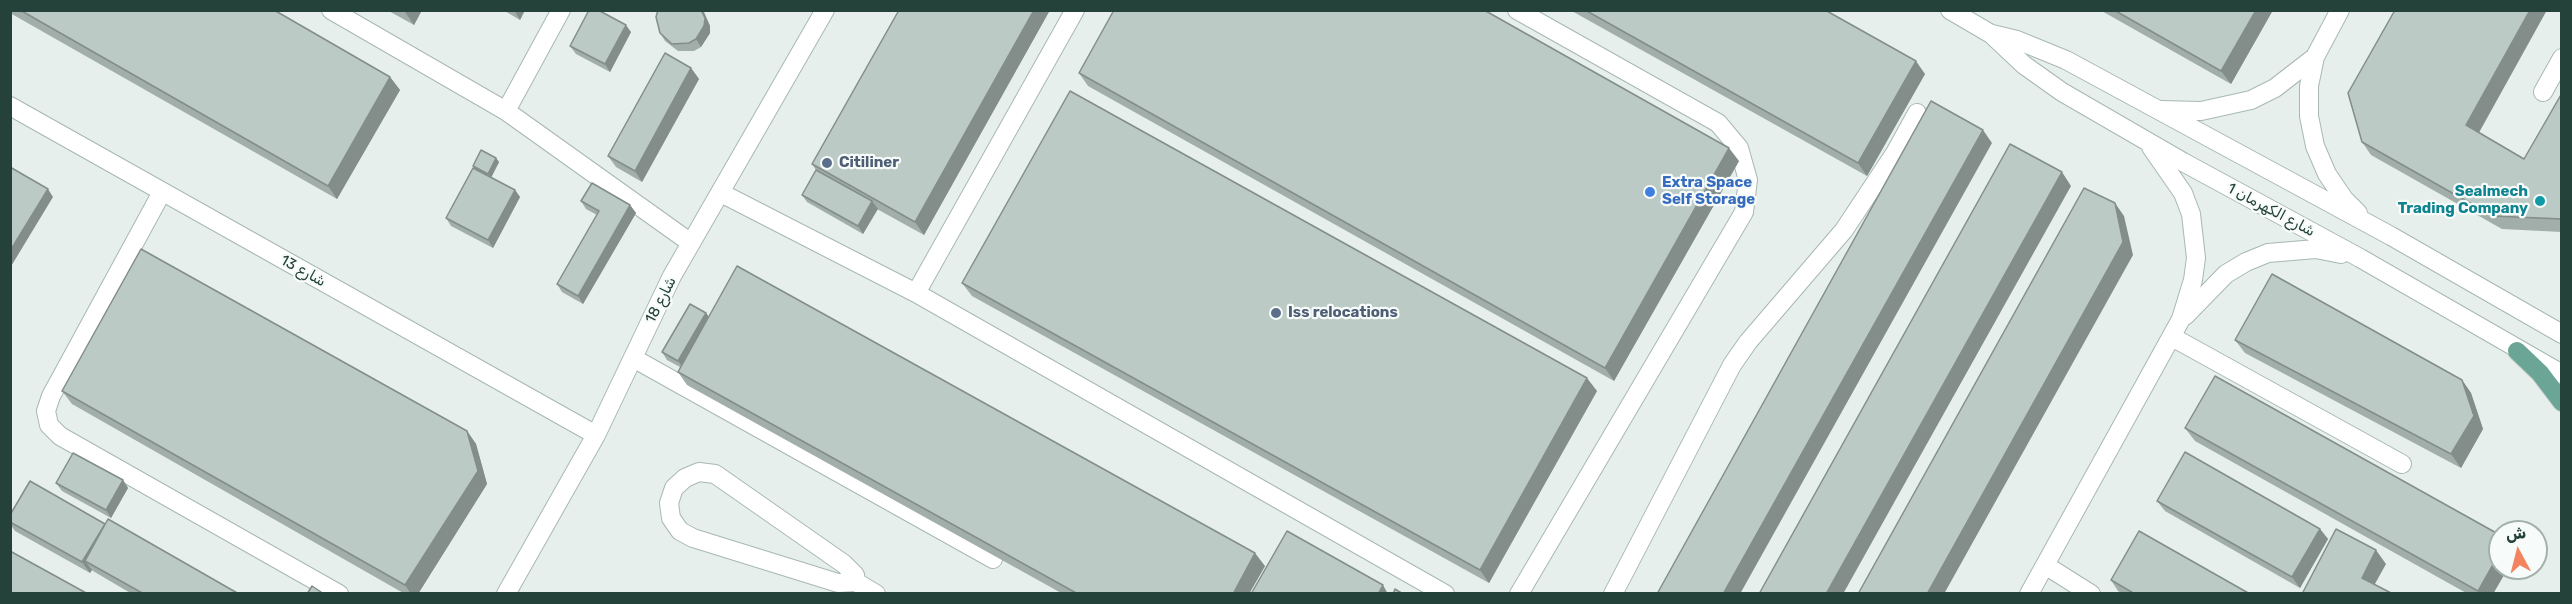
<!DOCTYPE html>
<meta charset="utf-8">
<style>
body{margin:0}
#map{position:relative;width:2572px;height:604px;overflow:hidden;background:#e6efeb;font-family:Rubik,Cairo,sans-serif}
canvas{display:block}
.frame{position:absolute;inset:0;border:12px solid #24423a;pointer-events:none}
.north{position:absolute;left:2488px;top:520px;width:60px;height:60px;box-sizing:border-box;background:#f7fbf9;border:2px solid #a3b1ad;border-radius:50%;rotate:353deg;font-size:16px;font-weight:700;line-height:24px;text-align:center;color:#24423a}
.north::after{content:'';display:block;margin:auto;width:21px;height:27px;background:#f4845f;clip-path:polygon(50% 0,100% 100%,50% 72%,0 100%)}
</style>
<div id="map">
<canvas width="2572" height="604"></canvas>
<div class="frame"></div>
<div class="north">ش</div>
</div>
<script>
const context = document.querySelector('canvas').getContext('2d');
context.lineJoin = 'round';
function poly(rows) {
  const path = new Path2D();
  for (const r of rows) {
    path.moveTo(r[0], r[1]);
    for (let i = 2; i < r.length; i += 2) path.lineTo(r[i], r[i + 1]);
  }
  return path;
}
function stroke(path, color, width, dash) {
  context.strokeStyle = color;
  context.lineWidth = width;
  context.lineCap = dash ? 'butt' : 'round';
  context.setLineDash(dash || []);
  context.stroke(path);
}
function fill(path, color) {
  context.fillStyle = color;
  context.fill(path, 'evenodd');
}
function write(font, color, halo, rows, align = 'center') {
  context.font = font + ' Rubik,Cairo,sans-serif';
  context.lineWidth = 4.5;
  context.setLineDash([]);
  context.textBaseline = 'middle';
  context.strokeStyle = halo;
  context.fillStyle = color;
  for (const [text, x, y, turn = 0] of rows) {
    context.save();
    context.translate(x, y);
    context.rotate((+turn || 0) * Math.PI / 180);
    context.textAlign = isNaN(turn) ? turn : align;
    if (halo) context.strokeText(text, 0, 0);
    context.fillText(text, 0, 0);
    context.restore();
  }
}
const minor = poly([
 [331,10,506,111,691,243],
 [1517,10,1718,123,1739,148,1748,180,1744,212,1519,594],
 [1950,10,1991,34,2024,65,2062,92,2183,162,2360,258,2562,374],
 [2340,10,2315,57,2309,86,2309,116,2315,146,2327,174,2344,199,2358,213],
 [1992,34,2017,40,2066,60,2391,236,2562,334],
 [2543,92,2562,58],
 [10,106,596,435],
 [2161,110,2201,111,2251,100,2275,88,2315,57],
 [506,111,561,10],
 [162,192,51,396,46,411,49,425,60,436,339,594],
 [721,193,916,293,1445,594],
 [916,293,1075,10],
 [2185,316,2226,274,2246,262,2268,253,2316,249,2341,254],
 [2172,337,2402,464],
 [633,358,993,559],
 [699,472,715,474,844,564,855,575,856,582,838,583,693,538,680,531,671,518,669,503,674,488,685,478,699,472],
 [2045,565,2091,594],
 [856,582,876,594],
 [506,594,596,435,672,276,825,10],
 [1613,594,1732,365,1748,342,1844,230,1895,153,1917,113],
 [2029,594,2181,319,2193,280,2196,258,2191,214,2183,193,2151,147]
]);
const major = poly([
 [2517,351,2540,373,2562,402]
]);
stroke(minor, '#a8b8b2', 20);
stroke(major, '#c2cac8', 20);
stroke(minor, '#fff', 18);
stroke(major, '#6aa596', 18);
fill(poly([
 [10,10,274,10,390,77,400,90,337,199,10,13],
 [387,10,422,10,414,25],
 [503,10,525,10,520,20],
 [658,10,703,10,710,26,710,33,701,47,694,51,678,51,665,41,660,33],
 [899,10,1050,10,924,235,877,209,863,234,807,202,802,195,816,170,812,164],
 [1570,10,1825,10,1925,74,1867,176],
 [2100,10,2273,10,2231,84],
 [631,32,610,72,576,54,570,46],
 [691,68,699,79,642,182,616,167,608,156],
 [1079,73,1739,161,1614,381,1088,86],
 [2562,93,2562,232,2502,229,2371,155,2362,142,2479,132,2524,159],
 [496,158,499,162,491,177,515,190,520,197,493,248,451,226,446,218,475,169,473,166],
 [581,201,630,205,636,213,583,304,562,292,557,284,597,215,586,209],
 [962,283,1597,391,1489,583,972,296],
 [706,313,709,317,1265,566,1249,594,1063,594,687,385,678,372,680,367,667,360,662,352],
 [2235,340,2462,380,2471,393,2483,429,2461,468,2245,353],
 [62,391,467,431,476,444,487,484,418,594,405,594,72,404],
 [2185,428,2508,568,2493,594,2468,594,2195,441],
 [123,480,128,488,111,518,62,491,56,483],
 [2157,501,2320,529,2328,539,2300,588,2165,511],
 [10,515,105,524,239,594,132,594,93,571,92,570,90,573,15,531,10,524],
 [2111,580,2250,594,2123,594,2118,591]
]), '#a1aea9');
fill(poly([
 [405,10,422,10,414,25,405,12],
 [514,10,525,10,520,20],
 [701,10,703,10,710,26,710,33,701,47,696,39],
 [1034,10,1050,10,924,235,915,222],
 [2256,10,2273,10,2231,84,2221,71],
 [2530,10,2547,10,2476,138,2466,125],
 [626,25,631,32,610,72,605,64],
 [1916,61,1925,74,1867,176,1858,163],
 [691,68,699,79,642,182,635,171],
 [390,77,400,90,337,199,328,186],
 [1983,130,1992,143,1740,594,1723,594],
 [1729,148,1739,161,1614,381,1605,368],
 [496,158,499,162,491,178,488,174],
 [2062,172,2071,186,1843,594,1826,594],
 [48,189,53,197,10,268,10,251],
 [515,190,520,197,493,248,488,240],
 [872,201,878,209,863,234,858,226],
 [2115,203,2124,216,2133,255,1944,594,1927,594],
 [630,205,636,213,583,304,578,296],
 [706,313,711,320,684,369,678,361],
 [1587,378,1597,391,1489,583,1480,570],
 [2462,380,2471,393,2483,429,2461,468,2451,454],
 [467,431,476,444,487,484,418,594,411,594,405,585],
 [123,480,128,488,111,518,106,510],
 [105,524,112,534,85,561,92,570,90,573,82,562],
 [2320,529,2328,539,2300,588,2292,577],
 [2376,550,2386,564,2371,591,2362,578],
 [2500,552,2500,568,2508,568,2493,594,2480,594,2478,591],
 [1255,553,1265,566,1249,594,1233,594],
 [1383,585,1388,594,1378,594]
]), '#838d89');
const building = poly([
 [20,10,274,10,390,77,328,186,20,10],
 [589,10,598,10,626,25,605,64,570,46,589,10],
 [658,10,701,10,705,18,704,26,696,39,689,43,672,44,660,33,656,17,658,10],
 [899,10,1034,10,915,222,812,164,899,10],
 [1114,10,1484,10,1729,148,1605,368,1079,73,1114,10],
 [1585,10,1825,10,1916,61,1858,163,1585,10],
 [2114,10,2256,10,2221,71,2114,10],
 [2395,10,2530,10,2466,125,2524,159,2562,93,2562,219,2493,216,2362,142,2348,93,2395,10],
 [665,53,691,68,635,171,608,156,665,53],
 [1070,91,1587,378,1480,570,962,283,1070,91],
 [1931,101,1983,130,1723,594,1657,594,1931,101],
 [2010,144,2062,172,1826,594,1759,594,2010,144],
 [481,150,496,158,488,174,473,166,481,150],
 [10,167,48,189,10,251,10,167],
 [473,168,515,190,488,240,446,218,473,168],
 [816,170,872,201,858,226,802,195,816,170],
 [592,183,630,205,578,296,557,284,599,211,581,201,592,183],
 [2084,188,2115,203,2123,242,1927,594,1858,594,2084,188],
 [141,249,467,431,478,471,405,585,62,391,141,249],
 [737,266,1255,553,1233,594,1078,594,678,372,737,266],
 [2272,274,2462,380,2474,416,2451,454,2235,340,2272,274],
 [690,304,706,313,678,361,662,352,690,304],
 [2215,376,2500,535,2500,552,2478,591,2185,428,2215,376],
 [2185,452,2320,529,2292,577,2157,501,2185,452],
 [73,453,123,480,106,510,56,483,73,453],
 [30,481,105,524,82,562,10,522,10,515,30,481],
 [108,519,239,594,144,594,85,561,108,519],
 [2336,529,2376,550,2362,578,2393,594,2302,594,2336,529],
 [1287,531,1383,585,1378,594,1251,594,1287,531],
 [2139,531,2250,594,2135,594,2111,580,2139,531],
 [10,551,88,594,10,594,10,551],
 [312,586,324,594,307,594,312,586],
 [1395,589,1403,594,1393,594,1395,589]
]);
fill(building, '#bbcac4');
stroke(building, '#838d89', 1.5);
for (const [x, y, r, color] of [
 [827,163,6,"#5c6f8a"],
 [1650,192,6,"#3f7fe0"],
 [2540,201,6,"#0f9aa8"],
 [1276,313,6,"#5c6f8a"]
]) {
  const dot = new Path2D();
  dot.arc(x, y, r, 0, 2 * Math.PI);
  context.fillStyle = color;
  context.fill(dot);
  stroke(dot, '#f7fbf9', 2);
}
write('bold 15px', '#4e5e75', '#f7fbf9', [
 ["Citiliner",839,163],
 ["Iss relocations",1288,313]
], 'left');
write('bold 15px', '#366cbe', '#f7fbf9', [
 ["Extra Space",1662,183],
 ["Self Storage",1662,200]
], 'left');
write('bold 15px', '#0d838f', '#f7fbf9', [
 ["Sealmech",2528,192],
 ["Trading Company",2528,209]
], 'right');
write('15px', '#24423a', '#f7fbf9', [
 ["شارع الكهرمان 1",2271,210,28],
 ["شارع 13",303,271,29],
 ["شارع 18",661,300,-63]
]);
</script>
